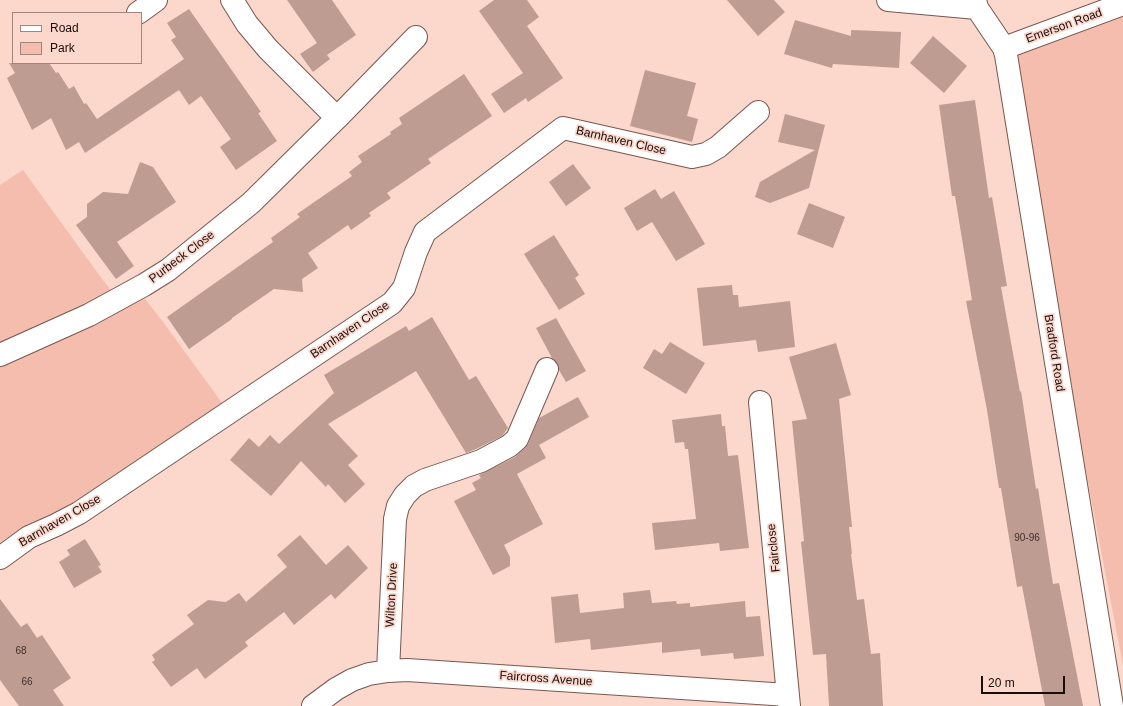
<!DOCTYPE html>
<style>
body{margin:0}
#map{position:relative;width:1123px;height:706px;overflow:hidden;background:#fbd7cc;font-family:Arial,sans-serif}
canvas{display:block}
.legend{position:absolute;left:12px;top:12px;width:130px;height:52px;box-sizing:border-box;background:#fbd7cc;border:1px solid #a1867e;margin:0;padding:5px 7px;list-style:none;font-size:12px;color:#190d0a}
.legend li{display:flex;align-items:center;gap:8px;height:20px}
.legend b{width:20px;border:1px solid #a1867e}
.scale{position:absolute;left:981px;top:676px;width:84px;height:18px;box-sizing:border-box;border:2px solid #190d0a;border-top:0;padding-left:5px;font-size:12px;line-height:14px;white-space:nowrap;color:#190d0a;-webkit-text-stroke:3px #fbd7cc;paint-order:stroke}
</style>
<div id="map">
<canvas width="1123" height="706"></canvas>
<ul class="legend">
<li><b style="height:5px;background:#fff"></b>Road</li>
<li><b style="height:11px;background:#f4bdad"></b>Park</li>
</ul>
<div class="scale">20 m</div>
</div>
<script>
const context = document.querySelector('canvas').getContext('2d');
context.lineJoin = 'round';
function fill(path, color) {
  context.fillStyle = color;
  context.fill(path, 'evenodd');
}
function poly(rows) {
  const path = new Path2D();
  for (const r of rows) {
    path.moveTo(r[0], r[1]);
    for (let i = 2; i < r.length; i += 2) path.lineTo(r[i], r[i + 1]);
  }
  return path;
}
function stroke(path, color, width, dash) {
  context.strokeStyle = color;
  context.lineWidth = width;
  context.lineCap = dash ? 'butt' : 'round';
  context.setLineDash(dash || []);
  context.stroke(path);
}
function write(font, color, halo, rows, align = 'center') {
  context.font = font + ' Arial,sans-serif';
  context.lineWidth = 3.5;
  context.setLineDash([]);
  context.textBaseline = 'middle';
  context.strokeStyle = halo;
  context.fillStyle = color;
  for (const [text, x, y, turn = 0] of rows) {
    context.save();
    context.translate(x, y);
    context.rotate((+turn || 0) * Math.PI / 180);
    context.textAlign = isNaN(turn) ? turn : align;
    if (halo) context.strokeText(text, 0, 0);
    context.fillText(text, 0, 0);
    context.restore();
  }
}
fill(poly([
 [1123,16,1123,665,1006,55],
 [23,170,102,279,125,308,145,299,163,322,225,407,58,517,28,524,0,542,0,185]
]), '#f4bdad');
fill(poly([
 [287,0,332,0,356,35,327,55,330,59,313,72,300,54,317,43],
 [494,0,527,0,539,17,527,26,563,78,528,102,526,98,504,113,491,94,523,73,479,11],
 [727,0,774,0,785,12,758,36],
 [189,9,261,112,258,113,277,141,236,170,220,147,231,139,201,96,189,105,179,90,85,153,79,142,66,150,51,118,32,130,7,78,15,73,9,63,49,63,56,73,58,72,69,89,74,86,84,104,86,103,97,119,184,59,171,40,176,37,167,23],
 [795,20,851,36,851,30,901,32,899,68,833,64,832,68,784,54],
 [933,36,967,66,944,93,910,63],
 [645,70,696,83,687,116,698,119,692,142,630,126],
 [464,74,492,116,428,159,431,163,387,193,391,198,369,213,371,216,351,230,348,225,308,253,318,268,302,279,303,292,274,289,232,318,232,319,189,349,167,317,273,242,271,238,300,217,297,214,352,176,349,172,362,162,358,156,391,134,390,132,402,124,399,118],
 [975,100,989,198,992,197,1007,286,1001,287,1020,392,1021,391,1036,489,1038,488,1053,584,1059,583,1083,706,1045,706,1022,586,1017,587,1001,488,999,488,987,410,966,301,972,300,955,196,952,196,939,105],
 [785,114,825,125,809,188,770,203,755,197,760,182,815,150,778,142],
 [140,162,153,167,176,202,117,242,134,266,116,279,76,225,87,217,87,204,103,192,128,194],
 [573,164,591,188,566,206,549,182],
 [655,189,661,199,674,191,705,244,676,261,652,222,637,231,624,208],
 [809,203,845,217,833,248,797,234],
 [554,235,579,275,575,278,585,294,559,310,524,254],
 [732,285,733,295,738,295,739,307,790,301,795,347,758,352,756,340,703,346,697,288],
 [432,317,469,380,476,376,508,428,502,436,476,449,466,453,416,371,328,424,358,456,348,465,365,484,345,503,328,484,326,487,301,461,271,496,230,460,249,438,259,447,270,435,279,444,334,393,324,375,406,326,409,331],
 [556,318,586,371,566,382,559,370,557,362,552,358,536,328],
 [670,342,705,363,686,394,643,368,654,349,662,354],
 [836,343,851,395,839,399,852,527,849,527,852,554,851,554,857,600,864,599,871,654,880,653,883,706,829,706,826,654,813,655,801,542,804,541,792,421,807,419,789,357],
 [578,397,589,417,539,445,546,458,517,474,543,524,504,545,510,557,510,566,493,575,454,501,476,490,472,483,481,478,479,475,515,457,525,448,528,444,539,418],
 [721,414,722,426,725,426,728,456,738,455,749,548,720,551,719,543,655,550,652,523,696,519,688,449,685,449,684,442,675,443,672,420],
 [300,535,326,565,348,545,368,568,335,599,331,594,294,625,284,612,245,642,248,646,205,679,197,668,171,687,152,662,155,660,152,655,194,624,187,615,208,600,226,602,239,593,246,602,287,567,277,555],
 [85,539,101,565,98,566,102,572,74,588,59,562,70,555,67,550],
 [650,590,652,603,676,601,677,604,690,603,690,607,745,601,746,617,760,616,764,656,734,659,733,653,701,656,700,649,662,653,662,642,591,650,590,639,555,643,551,597,578,594,580,613,624,608,623,593],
 [0,599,21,627,27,623,37,638,42,635,71,678,53,690,64,706,19,706,0,680]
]), '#be9c92');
const minor = poly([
 [888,0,977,8],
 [975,0,977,8,1004,48,1006,55,1112,706],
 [138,13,156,0],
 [1004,48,1123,4],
 [337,118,416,37],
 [0,355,89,315,144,285,168,270,251,203,337,118,268,49,247,24,232,0],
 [760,402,789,706],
 [0,558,29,537,56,525,79,513,392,303,404,288,416,252,425,232,563,128,692,157,706,154,718,147,758,112],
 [388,671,395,519,398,506,405,495,414,486,425,480,481,461,509,446,517,439,547,369],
 [313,706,336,689,352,680,369,674,388,671,407,670,788,695]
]);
stroke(minor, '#77584f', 24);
stroke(minor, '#fff', 22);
write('10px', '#42312c', null, [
 ["90-96",1027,538],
 ["68",21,651],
 ["66",27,682]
]);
write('12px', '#190d0a', '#fbd7cc', [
 ["Emerson Road",1064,26,-20],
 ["Barnhaven Close",621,141,13],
 ["Purbeck Close",182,257,-37],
 ["Barnhaven Close",350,330,-34],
 ["Bradford Road",1054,353,81],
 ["Barnhaven Close",60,521,-30],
 ["Fairclose",774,548,-96],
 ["Wilton Drive",392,595,-87],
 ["Faircross Avenue",546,679,4]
]);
</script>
